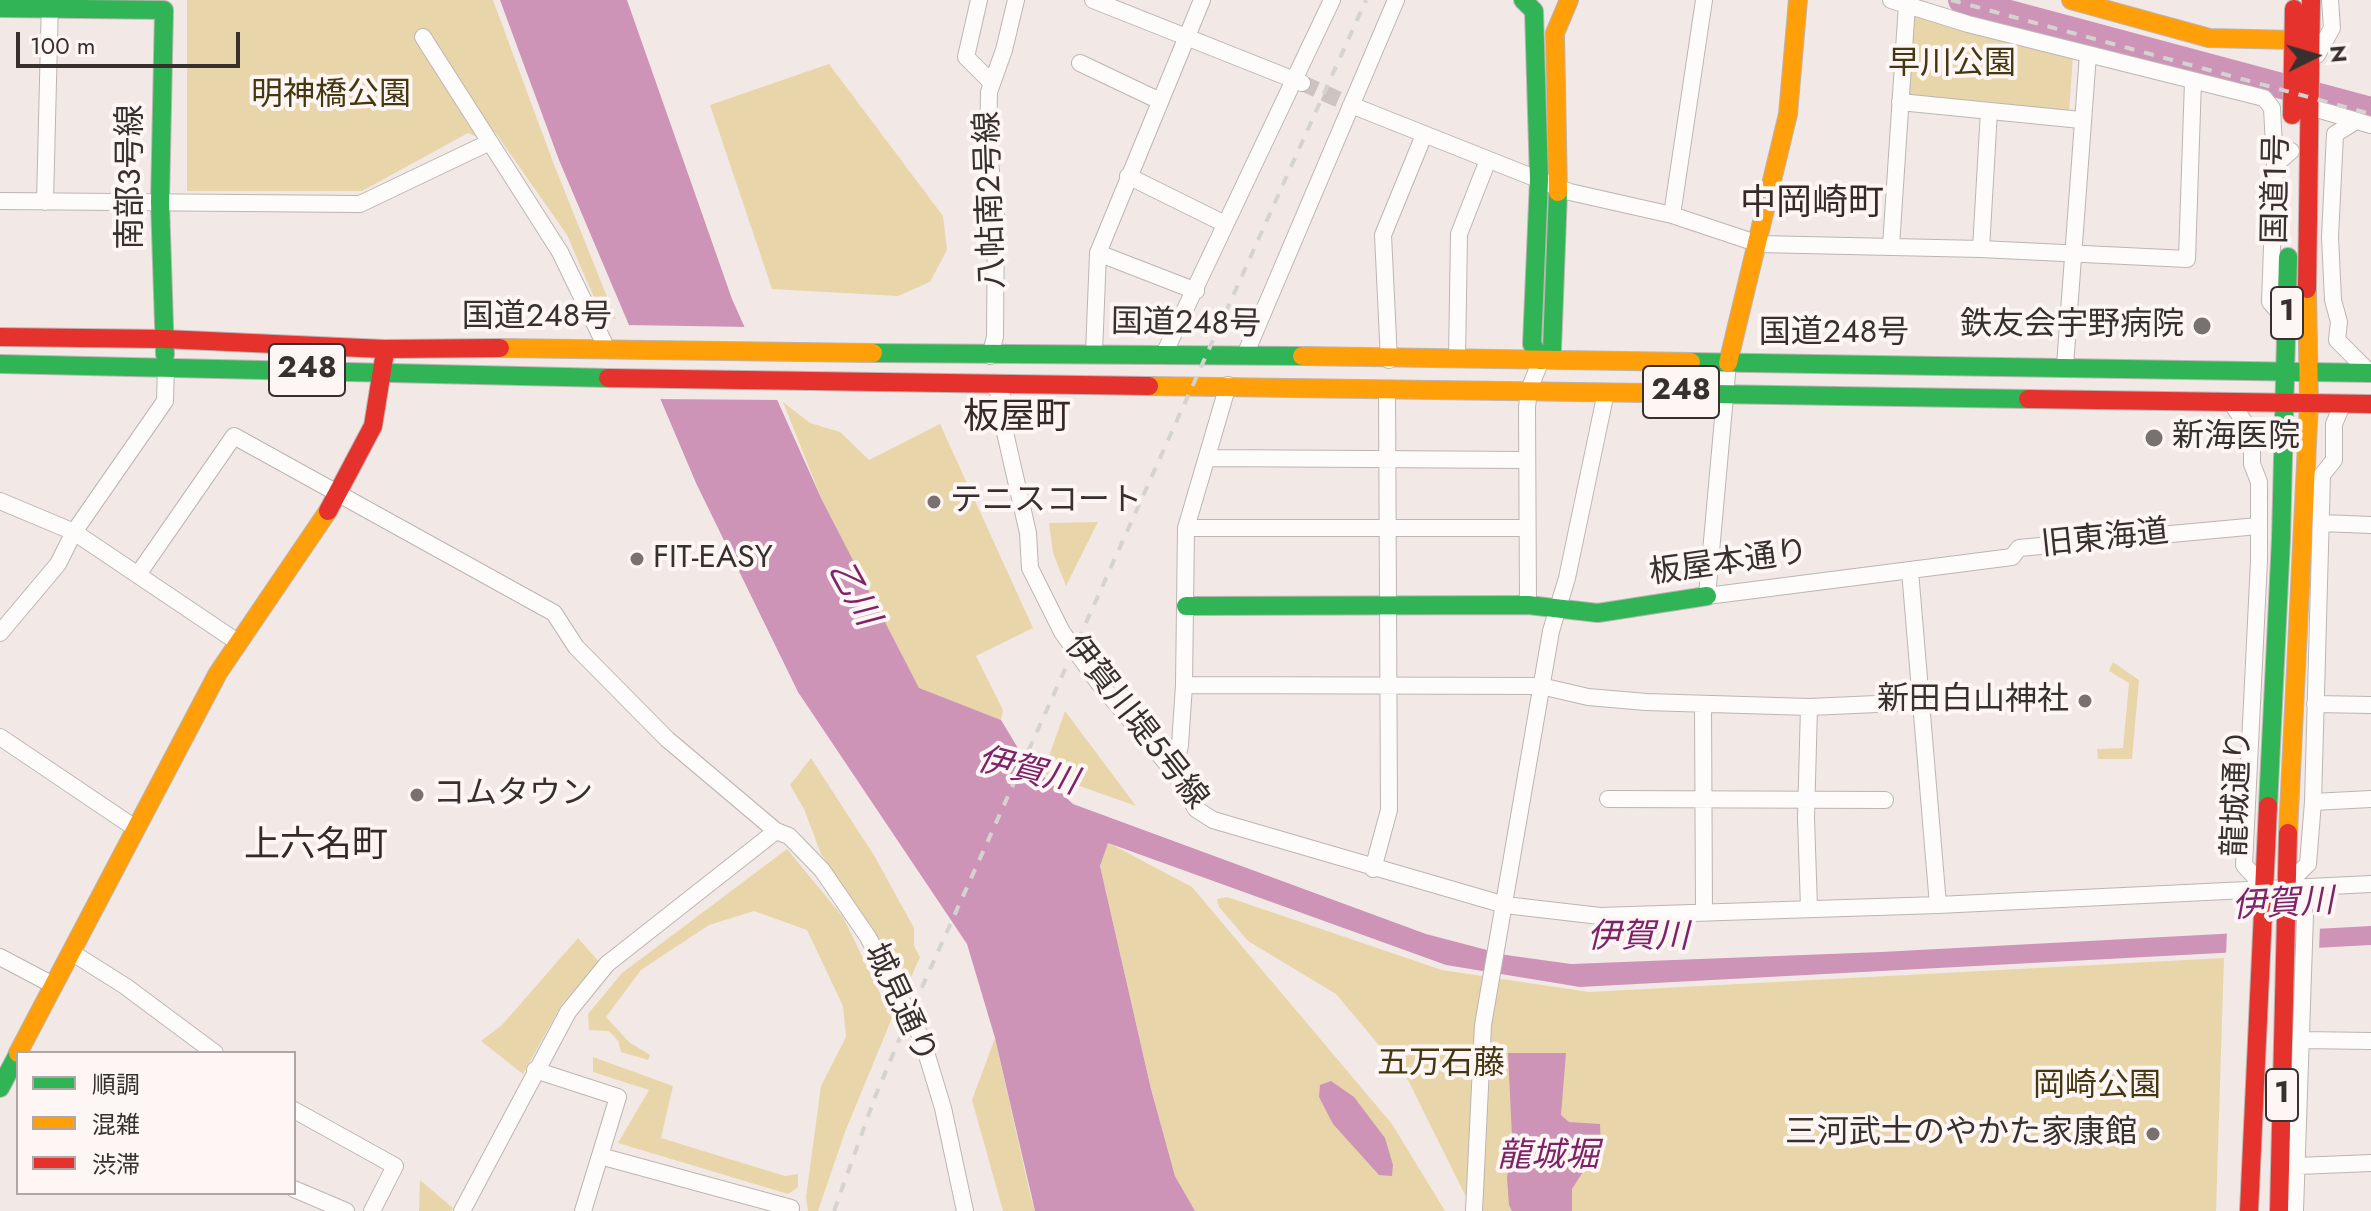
<!DOCTYPE html>
<meta charset="utf-8">
<style>
body{margin:0}
#map{position:relative;width:2371px;height:1211px;overflow:hidden;background:#f2e9e6;font-family:Jost,"Noto Sans JP",sans-serif}
canvas{display:block}
.legend{position:absolute;left:16px;top:1051px;width:280px;height:144px;box-sizing:border-box;background:#fdf6f4;border:2px solid #aea7a5;margin:0;padding:10px 14px;list-style:none;font-size:24px;color:#37302f}
.legend li{display:flex;align-items:center;gap:16px;height:40px}
.legend b{width:40px;border:2px solid #aea7a5}
.north{position:absolute;left:2275px;top:16px;width:80px;height:80px;-webkit-text-stroke:6px #fdf6f4;paint-order:stroke;rotate:85deg;font-size:22px;font-weight:700;line-height:32px;text-align:center;color:#37302f}
.north::after{content:'';display:block;margin:auto;width:28px;height:36px;background:#37302f;clip-path:polygon(50% 0,100% 100%,50% 72%,0 100%)}
.scale{position:absolute;left:16px;top:32px;width:224px;height:36px;box-sizing:border-box;border:4px solid #37302f;border-top:0;padding-left:10px;font-size:24px;line-height:28px;white-space:nowrap;color:#37302f;-webkit-text-stroke:6px #fdf6f4;paint-order:stroke}
</style>
<div id="map">
<canvas width="2371" height="1211"></canvas>
<ul class="legend">
<li><b style="height:10px;background:#30b455"></b>順調</li>
<li><b style="height:10px;background:#ff9f0a"></b>混雑</li>
<li><b style="height:10px;background:#e5322d"></b>渋滞</li>
</ul>
<div class="north">N</div>
<div class="scale">100 m</div>
</div>
<script>
const context = document.querySelector('canvas').getContext('2d');
context.lineJoin = 'round';
function fill(path, color) {
  context.fillStyle = color;
  context.fill(path, 'evenodd');
}
function poly(rows) {
  const path = new Path2D();
  for (const r of rows) {
    path.moveTo(r[0], r[1]);
    for (let i = 2; i < r.length; i += 2) path.lineTo(r[i], r[i + 1]);
  }
  return path;
}
function stroke(path, color, width, dash) {
  context.strokeStyle = color;
  context.lineWidth = width;
  context.lineCap = dash ? 'butt' : 'round';
  context.setLineDash(dash || []);
  context.stroke(path);
}
function write(font, color, halo, rows, align = 'center') {
  context.font = font + ' Jost,"Noto Sans JP",sans-serif';
  context.lineWidth = 8;
  context.setLineDash([]);
  context.textBaseline = 'middle';
  context.strokeStyle = halo;
  context.fillStyle = color;
  for (const [text, x, y, turn = 0] of rows) {
    context.save();
    context.translate(x, y);
    context.rotate((+turn || 0) * Math.PI / 180);
    context.textAlign = isNaN(turn) ? turn : align;
    if (halo) context.strokeText(text, 0, 0);
    context.fillText(text, 0, 0);
    context.restore();
  }
}
fill(poly([
 [187,0,493,0,553,162,616,319,602,316,567,235,495,132,480,138,468,133,362,191,187,191],
 [1908,14,2073,56,2069,113,1903,99],
 [829,64,943,216,947,250,930,282,898,296,772,289,710,105],
 [783,402,810,423,840,432,869,460,940,424,1033,628,976,656,1003,710,1001,720,919,689,822,500],
 [1098,522,1066,586,1053,553,1049,523],
 [2113,662,2139,680,2132,759,2098,759,2097,749,2123,748,2129,683,2109,671],
 [1065,711,1136,806,1043,773],
 [811,758,875,857,914,928,914,946,920,957,906,989,866,920,821,854,804,809,790,785],
 [1107,842,1192,887,1392,1124,1445,1211,1195,1211,1175,1176,1151,1089,1100,866],
 [787,849,843,917,892,1018,845,1132,818,1211,808,1211,806,1197,821,1086,846,1037,843,1006,807,930,754,911,709,925,641,970,606,1017,629,1042,650,1055,648,1060,621,1052,618,1041,609,1031,589,1030,588,1014,622,973],
 [1227,897,1442,970,1589,992,2224,958,2216,1211,1477,1211,1464,1193,1408,1080,1336,994,1248,941,1219,907,1217,899],
 [578,938,600,963,562,1004,523,1074,481,1041,502,1025],
 [995,1038,1031,1198,1035,1211,1003,1211,972,1100],
 [593,1057,673,1086,661,1138,785,1176,798,1174,798,1187,788,1194,618,1143,649,1090,593,1072],
 [420,1180,453,1208,451,1211,419,1211]
]), '#e8d6aa');
fill(poly([
 [500,0,627,0,732,299,822,500,919,688,1001,720,1024,758,1073,804,1426,934,1506,955,1571,964,1881,952,2371,926,2371,945,1580,987,1446,965,1108,843,1100,866,1151,1089,1175,1176,1195,1211,1035,1211,995,1038,967,944,798,692,696,483,559,160],
 [1508,1053,1566,1053,1561,1115,1569,1122,1600,1124,1601,1144,1572,1189,1572,1211,1512,1211,1509,1205,1507,1178,1512,1137],
 [1331,1081,1354,1097,1385,1138,1393,1165,1392,1176,1379,1175,1333,1124,1319,1097,1320,1085]
]), '#cd94b8');
fill(poly([
 [625,325,749,327,783,400,656,399],
 [2320,925,2319,952,2226,956,2227,929]
]), '#f2e9e6');
stroke(poly([
 [1961,0,2371,110]
]), '#cd94b8', 26);
stroke(poly([
 [1302,83,1351,105]
]), '#cdc4c1', 16, [16, 8]);
const street = poly([
 [979,0,966,57,991,82],
 [1093,0,1302,83],
 [1891,0,1968,24,2264,98,2272,108,2275,165,2270,302,2286,320],
 [423,37,560,252,606,347],
 [2317,55,2332,28,2330,0],
 [1080,63,1160,101],
 [1900,102,2081,120],
 [1351,105,1570,192,1672,215,1759,244,1981,249,2187,259,2193,81],
 [2310,107,2371,125],
 [2356,121,2335,134,2330,237,2333,300,2339,322,2337,340,2369,372],
 [2275,165,2291,151],
 [1128,176,1225,224],
 [0,201,360,204,490,142],
 [45,202,50,0],
 [1672,215,1704,0],
 [1891,246,1907,4],
 [1981,249,1989,111],
 [1098,253,1196,291],
 [1094,353,1098,253,1202,0],
 [1245,355,1396,0],
 [990,356,995,337,996,214,988,146,989,92,1004,50,1016,0],
 [1163,356,1332,0],
 [1457,359,1459,234,1488,160],
 [1389,360,1383,235,1424,135],
 [1728,363,1707,596,2012,557,2019,548,2258,526],
 [2065,366,2088,54],
 [991,383,1003,398,1001,415,1028,533,1030,568,1062,632,1098,682,1174,772,1196,809,1213,820,1505,905,1600,916,1938,905,2371,884],
 [2230,401,2252,433,2252,464,2259,482,2259,561,2244,865,2264,887],
 [1207,458,1526,460],
 [0,501,74,532,236,641],
 [2322,523,2371,525],
 [1186,528,1527,528],
 [1910,571,1938,905],
 [139,573,234,436,554,613,576,647,667,739,776,831,789,836,822,870,868,937,922,1039,943,1108,965,1211],
 [1528,605,1527,407,1529,390,1541,360],
 [0,633,58,564,74,532,165,401,166,365],
 [1184,685,1541,686,1588,697,1646,702,1809,707,1922,702],
 [1703,704,1704,913],
 [2315,704,2371,705],
 [0,737,135,828],
 [1174,772,1180,745,1184,685,1186,528,1228,385],
 [1608,799,1885,800],
 [2313,802,2371,799],
 [1373,869,1389,810,1387,389],
 [1809,908,1806,818,1809,707],
 [71,952,125,986,215,1053],
 [0,957,53,985],
 [2302,1040,2371,1041],
 [535,1070,618,1097,583,1211],
 [294,1110,395,1166,372,1211],
 [600,1156,791,1208,790,1211],
 [2293,1173,2298,1166,2371,1163],
 [294,1189,346,1211],
 [462,1211,568,1012,607,964,776,831],
 [1474,1211,1483,1025,1551,631,1567,578,1606,392],
 [2295,1211,2305,915,2300,900,2284,887,2308,864,2313,802,2322,475,2334,460,2334,424,2343,403]
]);
const fast = poly([
 [1523,0,1534,11,1539,180,1532,344,1541,360,1552,350,1558,192],
 [0,8,164,10,160,202,165,355],
 [873,353,1302,356],
 [1691,362,2371,373],
 [0,364,608,378],
 [1648,393,2028,399],
 [1186,606,1528,605,1598,613,1707,596],
 [2268,806,2281,539,2288,257],
 [0,1088,18,1054]
]);
const slow = poly([
 [2071,0,2209,38,2293,40],
 [1558,192,1555,33,1569,0],
 [500,348,873,353],
 [1302,356,1691,362],
 [1728,363,1788,114,1798,0],
 [1149,386,1648,393],
 [2288,833,2309,403,2307,289],
 [18,1053,218,673,328,511]
]);
const jam = poly([
 [2292,115,2294,9],
 [2307,289,2311,0],
 [0,337,164,339,384,349,500,348],
 [608,378,1149,386],
 [2028,399,2371,404],
 [328,511,373,426,384,358],
 [2249,1211,2268,806],
 [2279,1211,2288,833]
]);
stroke(street, '#bcb5b2', 18);
stroke(fast, '#bcb5b2', 20);
stroke(slow, '#bcb5b2', 20);
stroke(jam, '#bcb5b2', 20);
stroke(street, '#fdfcfb', 16);
stroke(fast, '#30b455', 18);
stroke(slow, '#ff9f0a', 18);
stroke(jam, '#e5322d', 18);
stroke(poly([
 [1951,0,2371,114],
 [834,1211,875,1097,910,1014,1366,0]
]), '#d5d3d2', 4, [10, 10]);
for (const [x, y, r, color] of [
 [2202,326,10,"#78716f"],
 [2154,438,10,"#78716f"],
 [934,502,8,"#78716f"],
 [637,559,8,"#78716f"],
 [2085,701,8,"#78716f"],
 [417,795,8,"#78716f"],
 [2153,1134,8,"#78716f"]
]) {
  const dot = new Path2D();
  dot.arc(x, y, r, 0, 2 * Math.PI);
  context.fillStyle = color;
  context.fill(dot);
  stroke(dot, '#fdf6f4', 3);
}
for (const [x, y, w] of [
 [2287,313,32],
 [307,370,76],
 [1681,392,76],
 [2282,1095,32]
]) {
  const box = new Path2D();
  box.roundRect(x - w / 2, y - 26, w, 52, 6);
  context.fillStyle = '#fdf6f4';
  context.fill(box);
  stroke(box, '#37302f', 2);
}
write('bold 30px', '#37302f', null, [
 ["1",2287,313],
 ["248",307,370],
 ["248",1681,392],
 ["1",2282,1095]
]);
write('32px', '#453810', '#fdf6f4', [
 ["早川公園",1952,65],
 ["明神橋公園",331,96],
 ["五万石藤",1441,1065],
 ["岡崎公園",2097,1087]
]);
write('32px', '#37302f', '#fdf6f4', [
 ["南部3号線",132,177,-90],
 ["国道1号",2278,189,-89],
 ["八帖南2号線",992,200,-92],
 ["国道248号",537,318],
 ["国道248号",1186,325,1],
 ["国道248号",1834,334],
 ["旧東海道",2105,540,-6],
 ["板屋本通り",1729,564,-8],
 ["伊賀川堤5号線",1135,723,52],
 ["龍城通り",2239,793,-88],
 ["城見通り",899,1004,65]
]);
write('32px', '#37302f', '#fdf6f4', [
 ["鉄友会宇野病院",2184,326,"right"],
 ["新海医院",2172,438],
 ["テニスコート",950,502],
 ["FIT-EASY",653,559],
 ["新田白山神社",2069,701,"right"],
 ["コムタウン",433,795],
 ["三河武士のやかた家康館",2137,1134,"right"]
], 'left');
write('italic 34px', '#7f2368', '#fdf6f4', [
 ["乙川",852,594,61],
 ["伊賀川",1027,773,14],
 ["伊賀川",2283,906,-3],
 ["伊賀川",1638,939],
 ["龍城堀",1548,1158]
]);
write('36px', '#362926', '#fdf6f4', [
 ["中岡崎町",1812,205],
 ["板屋町",1017,419],
 ["上六名町",316,847]
]);
</script>
